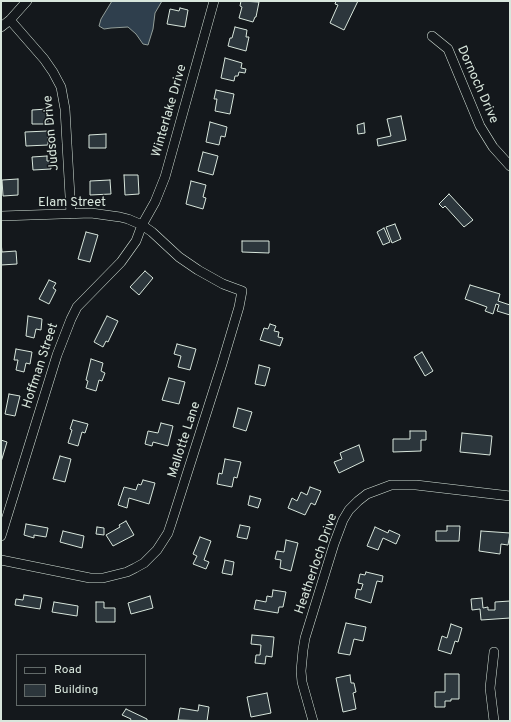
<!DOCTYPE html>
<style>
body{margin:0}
#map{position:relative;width:511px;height:722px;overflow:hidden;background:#14181c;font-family:Overpass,sans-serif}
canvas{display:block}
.frame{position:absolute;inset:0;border:2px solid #d8e6dc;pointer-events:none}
.legend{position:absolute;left:16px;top:654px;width:130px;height:52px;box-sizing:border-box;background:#14181c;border:1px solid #626a69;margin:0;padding:5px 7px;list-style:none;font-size:12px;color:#d8e6dc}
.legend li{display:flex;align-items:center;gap:8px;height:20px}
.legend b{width:20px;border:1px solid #626a69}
</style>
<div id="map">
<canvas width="511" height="722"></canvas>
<div class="frame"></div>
<ul class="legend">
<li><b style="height:5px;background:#14181c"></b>Road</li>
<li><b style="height:11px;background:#2c363c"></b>Building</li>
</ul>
</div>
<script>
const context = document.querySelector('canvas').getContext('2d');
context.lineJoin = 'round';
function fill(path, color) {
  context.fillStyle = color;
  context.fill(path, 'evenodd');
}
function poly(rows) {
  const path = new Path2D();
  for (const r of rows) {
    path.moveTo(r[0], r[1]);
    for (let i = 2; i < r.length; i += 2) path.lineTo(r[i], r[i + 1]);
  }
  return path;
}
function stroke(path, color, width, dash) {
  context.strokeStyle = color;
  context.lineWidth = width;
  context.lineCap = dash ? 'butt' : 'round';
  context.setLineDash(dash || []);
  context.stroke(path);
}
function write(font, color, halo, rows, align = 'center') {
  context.font = font + ' Overpass,sans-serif';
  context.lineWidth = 3;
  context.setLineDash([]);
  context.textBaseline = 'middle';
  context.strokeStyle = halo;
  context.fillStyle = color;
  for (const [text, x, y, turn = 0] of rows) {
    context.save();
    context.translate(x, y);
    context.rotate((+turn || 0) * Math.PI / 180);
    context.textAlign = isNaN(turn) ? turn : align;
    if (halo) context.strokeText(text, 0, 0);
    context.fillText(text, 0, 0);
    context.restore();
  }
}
const water = poly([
 [112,1,162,1,155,13,153,29,148,45,143,44,136,34,128,27,111,28,104,29,99,26,101,19,112,1]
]);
fill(water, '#2f3f4d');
stroke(water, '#939e99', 1);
const building = poly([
 [241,1,259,2,256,17,255,17,253,22,239,18,242,7,240,6,241,1],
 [336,1,358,1,344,30,330,23,338,5,335,4,336,1],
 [180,8,188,10,185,27,167,24,170,9,179,11,180,8],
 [235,27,247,30,246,37,249,37,246,51,228,46,230,38,232,38,235,27],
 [225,58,242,63,241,68,246,69,245,73,239,72,238,76,235,76,234,81,221,78,225,58],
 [216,90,234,94,230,114,215,111,217,99,214,99,216,90],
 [47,109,48,124,32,124,32,110,47,109],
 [401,116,406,140,378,146,377,139,391,136,387,119,401,116],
 [210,122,227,127,225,137,221,136,219,145,206,142,210,122],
 [364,123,365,133,358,134,357,125,364,123],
 [48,131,48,145,26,146,25,132,48,131],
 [106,134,106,148,89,148,89,135,106,134],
 [203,152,218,156,213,175,198,171,203,152],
 [47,156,47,161,50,161,51,169,33,170,32,157,47,156],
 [124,175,138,175,139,194,125,195,124,175],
 [18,179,18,195,3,196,2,180,18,179],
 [110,180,111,194,90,195,90,181,110,180],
 [191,181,206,185,203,197,206,198,203,209,186,204,191,181],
 [449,194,473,220,464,227,445,206,443,208,439,204,449,194],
 [395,224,401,239,392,243,386,227,395,224],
 [384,228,390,242,383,245,377,232,384,228],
 [86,232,98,235,90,262,78,259,86,232],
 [242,241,269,241,269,253,242,252,242,241],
 [1,242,2,252,16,251,17,264,1,265,1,242],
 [145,271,153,278,139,295,130,287,145,271],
 [49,280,56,283,53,288,56,290,49,304,39,299,49,280],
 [470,285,500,294,498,301,510,305,510,315,497,311,499,305,496,304,493,314,485,311,487,307,465,299,470,285],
 [28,316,42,319,41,330,36,329,34,338,26,336,28,316],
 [107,316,118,321,108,342,106,341,103,347,94,342,107,316],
 [270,324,276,326,274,331,279,332,278,337,283,338,280,346,260,340,264,328,268,329,270,324],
 [177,344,196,349,190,370,178,367,181,356,174,354,177,344],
 [16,349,32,352,30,364,26,363,24,372,16,370,18,360,14,360,16,349],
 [422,352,433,371,425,376,414,357,422,352],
 [91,359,103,363,101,371,105,373,102,381,99,380,96,391,86,388,88,381,86,380,91,359],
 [259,365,270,368,265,386,255,384,259,365],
 [169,378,185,382,179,404,162,400,169,378],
 [9,394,20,396,15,416,5,414,9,394],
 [238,408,252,412,246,431,233,427,238,408],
 [73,420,88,424,85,433,82,432,78,446,68,443,72,430,70,429,73,420],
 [161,423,173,426,168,446,153,442,152,446,145,444,148,431,158,433,161,423],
 [410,431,426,431,426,440,421,440,421,451,393,452,393,439,410,439,410,431],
 [462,433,492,436,490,455,460,452,462,433],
 [1,440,7,442,1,462,1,440],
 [359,445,364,461,339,473,334,462,342,459,340,453,359,445],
 [60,456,71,459,65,482,53,479,60,456],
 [225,459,241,462,237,478,234,477,232,487,217,484,219,473,222,474,225,459],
 [143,480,155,483,149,504,129,498,127,508,118,505,124,487,136,490,138,484,141,485,143,480],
 [310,487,321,491,315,505,311,503,305,515,288,508,292,498,297,501,301,492,307,495,310,487],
 [250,496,261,499,258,508,248,505,250,496],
 [126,521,134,535,113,546,106,535,120,527,119,525,126,521],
 [26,524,48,528,46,537,34,535,34,538,24,535,26,524],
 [240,525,250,527,247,539,237,537,240,525],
 [447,526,460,526,459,541,436,541,436,531,447,531,447,526],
 [97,527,104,528,104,535,96,534,97,527],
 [375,527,388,533,389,530,400,535,396,544,383,538,378,550,367,546,375,527],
 [63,531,84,536,82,548,60,542,63,531],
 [481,531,510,533,508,545,501,544,500,554,479,551,481,531],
 [200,537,211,541,204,560,209,562,206,569,193,564,197,556,193,554,200,537],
 [286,540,298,543,291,571,280,568,281,560,275,559,277,551,284,552,286,540],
 [225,560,234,562,232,575,222,573,225,560],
 [366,572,383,576,382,582,377,581,371,603,355,598,357,589,361,590,363,584,358,583,360,574,365,575,366,572],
 [273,590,286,592,283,607,279,607,278,613,254,609,256,600,266,602,267,596,272,597,273,590],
 [24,595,42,598,40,609,15,605,16,599,23,600,24,595],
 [150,596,153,608,131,614,128,603,150,596],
 [482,598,483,608,488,607,488,610,495,610,495,602,510,601,510,618,481,620,480,609,472,610,471,599,482,598],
 [54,602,78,606,77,616,52,612,54,602],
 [96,602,104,602,104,608,115,608,115,622,96,622,96,602],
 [346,623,366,627,363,641,354,639,350,655,338,653,346,623],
 [451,624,462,628,458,642,455,641,451,654,438,650,442,636,447,638,451,624],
 [252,635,274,637,272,657,266,656,265,664,255,663,256,655,260,655,261,645,251,644,252,635],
 [445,674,459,674,459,699,451,699,451,701,445,701,445,707,435,707,435,692,445,692,445,674],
 [350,675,351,683,354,683,356,692,353,693,356,709,343,712,336,678,350,675],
 [267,693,271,713,251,717,247,697,267,693],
 [199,705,209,707,207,721,178,720,180,708,198,711,199,705],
 [126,709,147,719,147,721,130,721,131,719,122,715,126,709]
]);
fill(building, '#2c363c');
stroke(building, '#d8e6dc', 1);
const minor = poly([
 [10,20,44,59,53,72,61,87,65,109,71,214],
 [1,27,10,20,27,1],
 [432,36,448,49,480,126,493,147,510,166],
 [1,216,91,213,120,217,128,219,142,225,152,232,179,257,198,270,223,284,242,291,239,307,222,364,172,521,168,533,157,550,144,563,135,568,127,572,103,578,90,578,1,560],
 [1,536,57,355,71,319,77,307,121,262,136,241,142,225,155,202,165,177,214,1],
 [494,652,490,688,494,721],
 [313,721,302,682,301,671,303,650,305,638,334,544,343,520,349,510,358,501,367,494,391,485,416,485,510,496]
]);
stroke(minor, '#d8e6dc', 10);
stroke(minor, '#14181c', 9);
write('13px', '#d8e6dc', '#14181c', [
 ["Dornoch Drive",477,85,66],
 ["Winterlake Drive",170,111,-74],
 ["Judson Drive",52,133,-95],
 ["Elam Street",72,203],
 ["Hoffman Street",41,366,-72],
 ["Mallotte Lane",185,440,-72],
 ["Heatherloch Drive",317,564,-71]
]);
</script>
